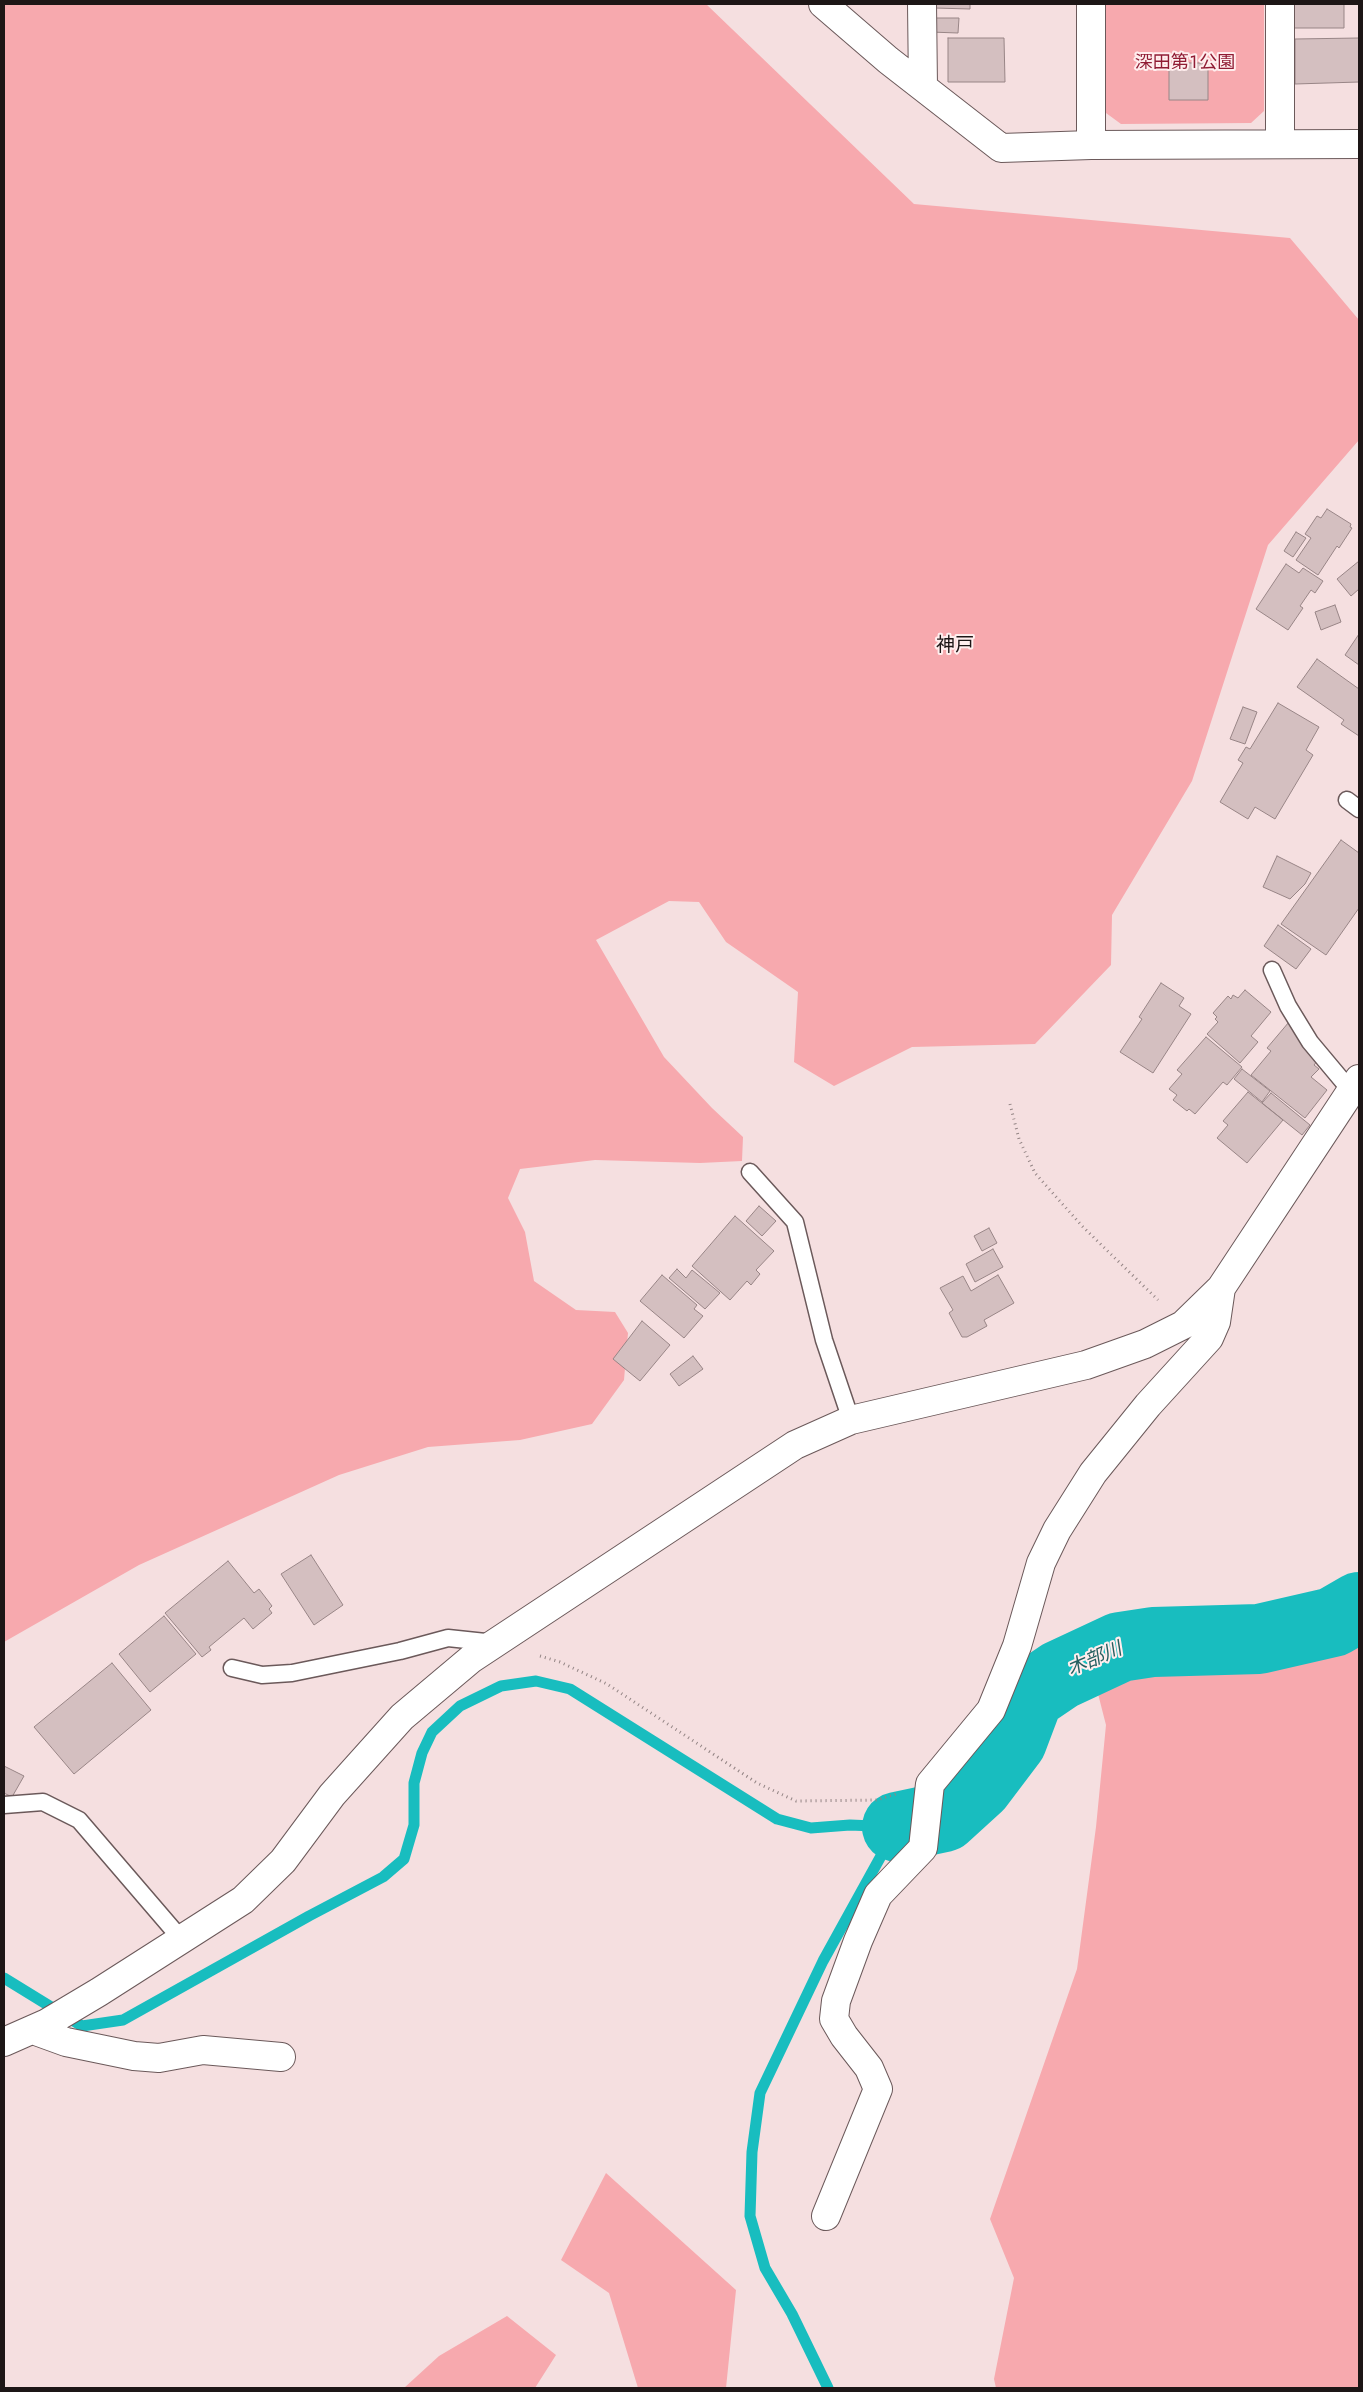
<!DOCTYPE html>
<meta charset="utf-8">
<style>
body{margin:0}
#map{position:relative;width:1363px;height:2392px;overflow:hidden;background:#f5dfe0;font-family:Jost,sans-serif}
canvas{display:block}
.frame{position:absolute;inset:0;border:5px solid #1d1616;pointer-events:none}
</style>
<div id="map">
<canvas width="1363" height="2392"></canvas>
<div class="frame"></div>
</div>
<script>
const context = document.querySelector('canvas').getContext('2d');
context.lineJoin = 'round';
function fill(path, color) {
  context.fillStyle = color;
  context.fill(path, 'evenodd');
}
function poly(rows) {
  const path = new Path2D();
  for (const r of rows) {
    path.moveTo(r[0], r[1]);
    for (let i = 2; i < r.length; i += 2) path.lineTo(r[i], r[i + 1]);
  }
  return path;
}
function stroke(path, color, width, dash) {
  context.strokeStyle = color;
  context.lineWidth = width;
  context.lineCap = dash ? 'butt' : 'round';
  context.setLineDash(dash || []);
  context.stroke(path);
}
function write(font, color, halo, rows, align = 'center') {
  context.font = font + ' Jost,"Noto Sans JP",sans-serif';
  context.lineWidth = 4;
  context.setLineDash([]);
  context.textBaseline = 'middle';
  context.strokeStyle = halo;
  context.fillStyle = color;
  for (const [text, x, y, turn = 0] of rows) {
    context.save();
    context.translate(x, y);
    context.rotate((+turn || 0) * Math.PI / 180);
    context.textAlign = isNaN(turn) ? turn : align;
    if (halo) context.strokeText(text, 0, 0);
    context.fillText(text, 0, 0);
    context.restore();
  }
}
fill(poly([
 [4,4,706,4,914,204,1290,238,1359,320,1359,440,1268,545,1192,781,1112,915,1111,965,1035,1044,912,1047,834,1086,794,1062,798,992,726,942,699,902,669,901,596,940,664,1057,712,1108,743,1137,742,1161,700,1163,595,1160,520,1169,508,1198,525,1232,534,1281,576,1310,615,1312,628,1333,624,1380,592,1424,520,1440,428,1447,339,1475,139,1565,4,1642],
 [1105,4,1264,4,1264,111,1251,123,1121,124,1106,113],
 [1359,1606,1359,2388,996,2388,994,2379,1014,2278,990,2219,1077,1969,1096,1827,1106,1725,1096,1686,1159,1651,1226,1632,1308,1627],
 [606,2173,736,2290,726,2388,638,2388,609,2293,561,2260],
 [507,2316,556,2355,535,2388,404,2388,439,2356]
]), '#f7a9ae');
stroke(poly([
 [4,1978,82,2026,123,2020,309,1916,383,1877,404,1859,414,1825,414,1783,422,1753,432,1732,460,1706,501,1686,536,1681,570,1689,777,1819,811,1828,850,1825,897,1827,823,1961,760,2093,752,2152,750,2216,765,2268,792,2314,828,2388]
]), '#18bdbf', 11);
stroke(poly([
 [897,1827,944,1817,978,1786,1012,1741,1029,1696,1060,1675,1120,1647,1153,1642,1259,1639,1333,1622,1359,1607]
]), '#18bdbf', 70);
const building = poly([
 [934,4,970,4,970,9,934,8,934,4],
 [1294,4,1344,4,1344,28,1294,28,1294,4],
 [931,18,959,18,958,33,930,32,931,18],
 [948,38,1004,38,1005,82,948,82,948,38],
 [1359,38,1359,82,1295,84,1295,39,1359,38],
 [1169,63,1208,63,1208,100,1169,100,1169,63],
 [1327,509,1351,524,1350,527,1352,528,1339,548,1337,546,1318,575,1296,560,1311,538,1305,534,1317,516,1321,518,1327,509],
 [1296,532,1306,538,1293,557,1284,551,1296,532],
 [1359,561,1359,589,1351,596,1337,579,1359,561],
 [1286,564,1299,573,1303,568,1323,581,1315,593,1311,590,1300,606,1303,608,1288,630,1256,609,1286,564],
 [1335,605,1341,622,1321,630,1315,612,1335,605],
 [1359,634,1359,665,1345,655,1359,634],
 [1317,659,1359,689,1359,736,1341,724,1344,720,1297,687,1317,659],
 [1278,703,1319,727,1306,750,1313,755,1275,819,1255,807,1248,819,1220,802,1243,763,1238,760,1246,747,1250,749,1278,703],
 [1243,707,1257,712,1245,744,1230,739,1243,707],
 [1341,840,1359,853,1359,908,1326,955,1281,924,1341,840],
 [1277,856,1311,873,1305,884,1290,899,1263,887,1277,856],
 [1278,925,1311,949,1296,969,1264,946,1278,925],
 [1161,983,1184,998,1179,1006,1191,1014,1153,1073,1120,1052,1142,1019,1139,1017,1161,983],
 [1245,990,1271,1012,1251,1036,1258,1042,1240,1063,1207,1034,1218,1022,1215,1019,1217,1017,1213,1013,1228,996,1231,999,1233,995,1238,998,1245,990],
 [1289,1022,1300,1032,1296,1036,1310,1047,1318,1060,1314,1065,1319,1069,1311,1077,1327,1090,1305,1118,1251,1075,1271,1051,1267,1048,1289,1022],
 [1206,1037,1242,1067,1227,1085,1223,1082,1195,1114,1189,1109,1187,1111,1173,1100,1177,1095,1169,1089,1182,1074,1177,1070,1206,1037],
 [1242,1069,1270,1091,1262,1102,1234,1079,1242,1069],
 [1248,1092,1283,1120,1247,1163,1217,1138,1228,1125,1223,1121,1248,1092],
 [1271,1093,1310,1125,1302,1135,1262,1103,1271,1093],
 [759,1206,776,1221,762,1236,746,1221,759,1206],
 [735,1216,774,1251,756,1270,760,1274,751,1285,747,1281,730,1300,692,1266,735,1216],
 [989,1228,997,1243,982,1251,974,1236,989,1228],
 [993,1249,1003,1267,975,1282,966,1264,993,1249],
 [677,1269,686,1278,692,1270,720,1293,705,1309,669,1278,677,1269],
 [662,1275,697,1305,694,1309,703,1316,684,1338,640,1301,662,1275],
 [998,1275,1014,1303,984,1320,987,1326,967,1337,962,1337,949,1313,953,1310,940,1288,963,1276,971,1291,998,1275],
 [642,1321,670,1345,640,1381,613,1359,642,1321],
 [693,1356,703,1369,679,1386,670,1374,693,1356],
 [311,1555,343,1605,314,1625,281,1574,311,1555],
 [228,1561,254,1593,259,1589,272,1606,269,1609,272,1613,253,1629,244,1618,209,1647,211,1650,202,1657,165,1613,228,1561],
 [164,1616,196,1654,150,1692,119,1654,164,1616],
 [112,1663,151,1710,74,1774,34,1727,112,1663],
 [4,1766,24,1776,12,1797,4,1793,4,1766]
]);
fill(building, '#d4bfc0');
stroke(building, '#988586', 1);
const service = poly([
 [1347,800,1359,809],
 [1272,970,1288,1006,1310,1042,1351,1091],
 [750,1172,795,1222,824,1340,851,1420],
 [232,1668,262,1675,292,1673,400,1651,448,1638,495,1643],
 [4,1805,43,1802,79,1820,182,1940]
]);
const minor = poly([
 [823,4,888,60,1001,148,1091,145,1359,144],
 [922,4,923,87],
 [1091,4,1091,145],
 [1280,144,1280,4],
 [33,2030,66,2042,134,2056,159,2058,203,2050,281,2057],
 [4,2042,47,2023,99,1992,243,1900,283,1861,332,1795,402,1717,471,1659,795,1445,851,1420,1086,1365,1145,1344,1183,1325,1221,1288,1359,1079],
 [826,2216,878,2089,869,2068,844,2036,834,2019,836,2001,858,1941,878,1895,923,1848,930,1784,991,1710,1017,1646,1041,1563,1057,1530,1093,1473,1148,1405,1209,1338,1216,1322,1221,1288]
]);
stroke(service, '#6b595a', 19);
stroke(minor, '#6b595a', 30);
stroke(poly([
 [1010,1104,1019,1139,1035,1173,1082,1226,1158,1300],
 [540,1656,560,1662,607,1684,757,1783,796,1801,877,1800,896,1794]
]), '#938484', 3, [1, 4]);
stroke(service, '#fff', 16);
stroke(minor, '#fff', 28);
write('18px', '#901c34', '#fee', [
 ["深田第１公園",1185,64]
]);
write('19px', '#1d1616', '#fee', [
 ["神戸",955,646]
]);
write('italic 19px', '#255f60', '#fee', [
 ["木部川",1095,1660,-23]
]);
</script>
